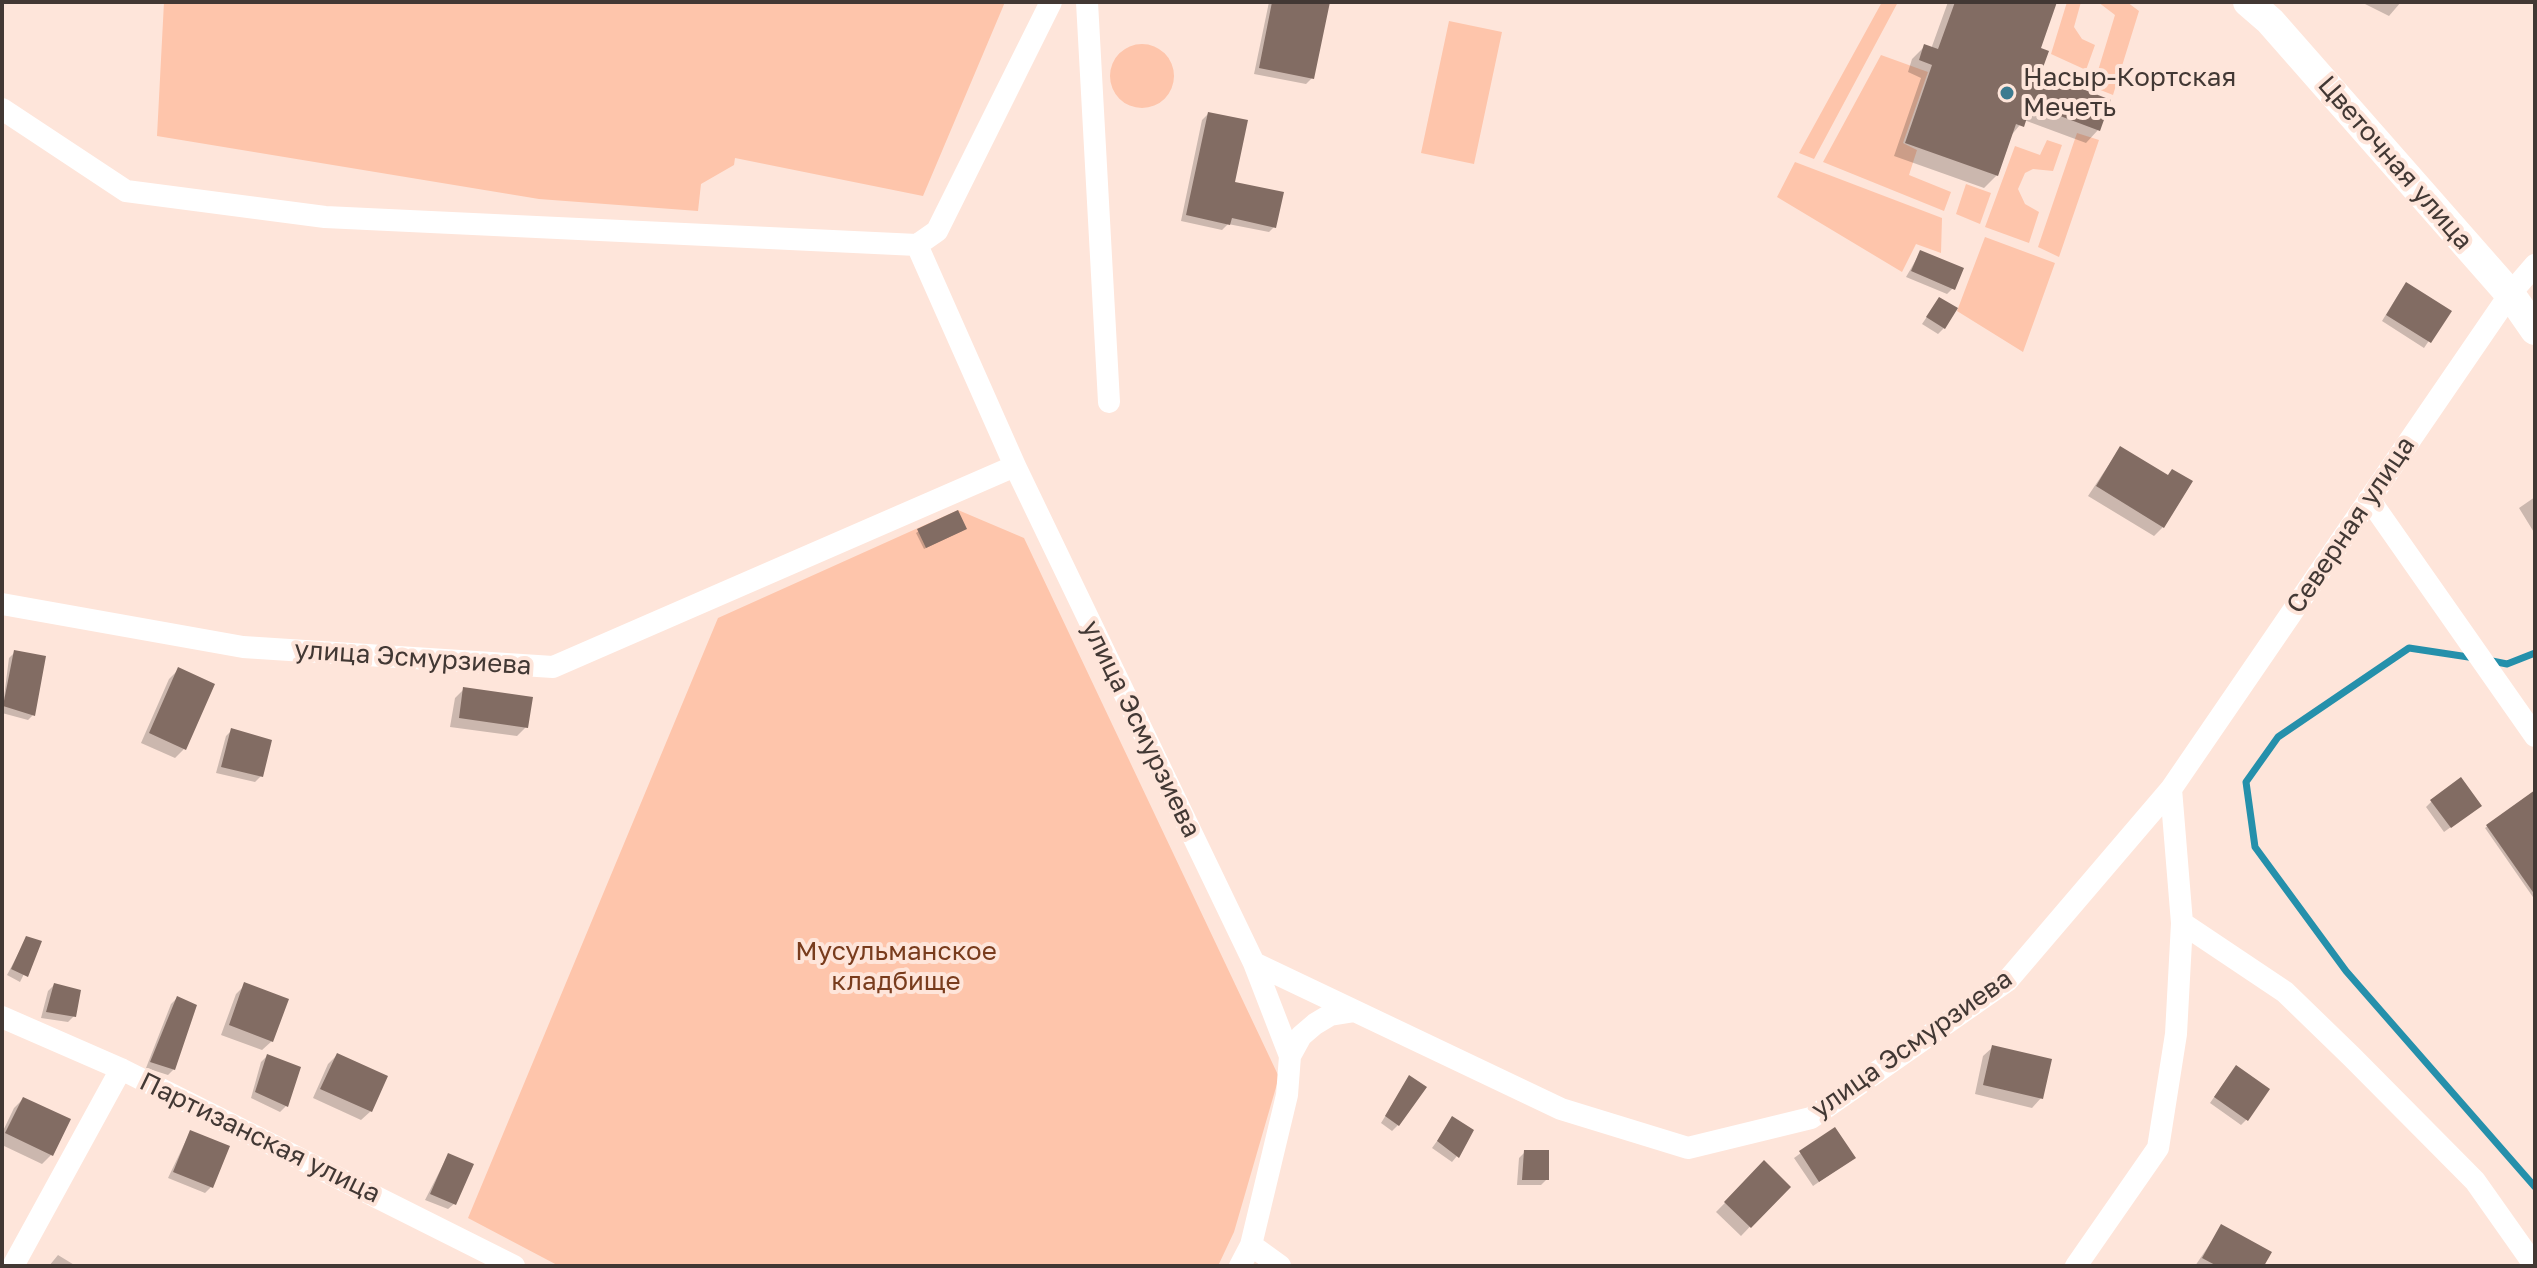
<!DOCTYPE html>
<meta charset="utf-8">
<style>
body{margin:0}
#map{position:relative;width:2537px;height:1268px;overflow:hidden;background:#fee5da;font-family:"Golos Text",sans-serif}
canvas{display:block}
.frame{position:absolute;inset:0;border:4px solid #423834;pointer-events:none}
</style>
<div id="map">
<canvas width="2537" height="1268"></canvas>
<div class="frame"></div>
</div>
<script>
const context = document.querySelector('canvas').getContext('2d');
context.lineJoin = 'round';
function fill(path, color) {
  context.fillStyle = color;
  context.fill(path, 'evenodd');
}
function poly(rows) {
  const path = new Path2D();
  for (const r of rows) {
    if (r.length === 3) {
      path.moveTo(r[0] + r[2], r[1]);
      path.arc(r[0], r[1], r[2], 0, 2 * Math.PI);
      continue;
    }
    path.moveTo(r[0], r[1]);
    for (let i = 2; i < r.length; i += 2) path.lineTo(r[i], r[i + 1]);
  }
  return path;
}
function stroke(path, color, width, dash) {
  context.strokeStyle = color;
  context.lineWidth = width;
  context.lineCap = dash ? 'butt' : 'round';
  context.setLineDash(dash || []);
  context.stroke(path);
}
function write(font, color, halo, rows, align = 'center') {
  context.font = font + ' "Golos Text",sans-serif';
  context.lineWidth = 8;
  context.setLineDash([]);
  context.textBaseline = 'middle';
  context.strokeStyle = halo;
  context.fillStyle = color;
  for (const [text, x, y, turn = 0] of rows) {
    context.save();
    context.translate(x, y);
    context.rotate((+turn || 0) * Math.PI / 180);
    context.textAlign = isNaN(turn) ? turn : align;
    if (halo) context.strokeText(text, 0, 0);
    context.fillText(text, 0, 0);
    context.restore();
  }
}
fill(poly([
 [164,2,1005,2,923,196,735,158,734,165,701,184,698,211,539,199,157,136],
 [1882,2,1898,2,1814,159,1799,153],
 [2067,2,2081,2,2074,27,2082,39,2095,45,2086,70,2051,54],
 [2098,2,2127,2,2139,11,2113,95,2093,87,2115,15],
 [1449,21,1502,32,1474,164,1421,153],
 [1142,76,32],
 [1881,55,1928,72,1903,143,1917,150,1909,175,1951,192,1944,211,1823,162],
 [2077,133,2099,140,2059,257,2038,247],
 [2047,140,2062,145,2053,171,2033,169,2025,173,2018,189,2025,204,2039,212,2029,243,1985,227,2015,146,2040,155],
 [1795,162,1942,218,1941,253,1916,244,1902,272,1777,197],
 [1966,184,1991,193,1980,224,1956,214],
 [1985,237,2055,263,2023,352,1957,311],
 [958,510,1024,538,1279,1077,1234,1232,1218,1266,559,1266,468,1218,718,618]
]), '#fec5ab');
fill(poly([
 [1269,2,1328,2,1312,78,1306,84,1254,74],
 [1948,2,2055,2,2038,50,2038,75,2098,130,2086,143,2024,120,2009,138,1997,175,1984,188,1894,156,1921,78,1908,72,1912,59,1925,46,1931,49],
 [2361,2,2401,2,2389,16],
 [1208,114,1232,183,1275,226,1269,232,1228,224,1222,230,1181,221,1202,120],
 [1920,253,1953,288,1947,294,1906,277],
 [2401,290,2449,311,2424,348,2382,321],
 [1939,299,1944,328,1938,334,1922,324],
 [2120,448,2163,527,2154,536,2088,496],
 [2535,497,2535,534,2519,508],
 [919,531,962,531,924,549,916,533],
 [15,652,33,715,28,720,2,713,9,658],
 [178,670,184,749,175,758,141,743,169,679],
 [464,689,526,727,517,736,450,727,455,698],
 [232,730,261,776,255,782,216,773,226,736],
 [2535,792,2535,900,2485,828],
 [2432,801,2473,811,2444,832,2426,807],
 [26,939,40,942,20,982,7,975],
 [54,985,74,1016,68,1022,41,1018,48,991],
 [245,985,272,1041,262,1050,221,1035,236,994],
 [177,998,174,1069,168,1075,146,1068,171,1004],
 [1993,1047,2041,1098,2032,1108,1975,1094,1983,1056],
 [337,1055,371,1111,361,1120,313,1098,328,1064],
 [267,1056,298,1068,286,1106,280,1112,251,1098,261,1062],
 [2230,1074,2247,1119,2241,1125,2210,1103],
 [1409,1078,1398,1125,1392,1131,1381,1123],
 [23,1099,51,1155,42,1164,2,1145,2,1133,14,1108],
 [1453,1119,1457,1156,1452,1162,1432,1148],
 [1834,1129,1847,1163,1813,1186,1794,1158],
 [190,1132,211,1187,205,1193,168,1178],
 [1525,1152,1547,1179,1541,1185,1517,1185,1519,1158],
 [448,1155,454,1204,448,1209,425,1200],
 [1764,1163,1788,1187,1741,1236,1716,1212],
 [2222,1226,2262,1266,2195,1266],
 [58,1255,76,1266,49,1266]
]), '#0003');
stroke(poly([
 [2475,658,2409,648,2278,737,2246,782,2255,847,2346,971,2535,1187],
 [2487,660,2507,664,2535,653]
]), '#2590ab', 7);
fill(poly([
 [1272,2,1330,2,1314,79,1259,68],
 [1955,2,2057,2,2041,48,2049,51,2041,73,2111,100,2100,131,2031,105,2024,127,2016,124,1998,176,1905,143,1932,65,1919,60,1924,44,1938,49],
 [1208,112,1248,120,1235,182,1284,192,1276,228,1232,218,1230,225,1186,215],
 [1920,250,1964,268,1955,290,1911,271],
 [2406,282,2452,311,2431,343,2386,315],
 [1939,297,1958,308,1945,329,1926,317],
 [2120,446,2168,475,2172,469,2193,481,2164,528,2096,486],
 [958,510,967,529,926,548,917,529],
 [14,650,46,656,35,716,3,706],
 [178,667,215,684,186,750,149,733],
 [463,687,533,697,528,728,459,718],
 [231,728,272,740,263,777,221,767],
 [2461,777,2482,806,2451,828,2430,800],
 [2535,790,2535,895,2486,825],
 [26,936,42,941,28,977,11,969],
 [244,982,289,999,273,1042,229,1025],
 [54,983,81,990,76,1017,46,1012],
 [177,996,197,1005,175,1070,150,1062],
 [1992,1045,2052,1059,2043,1099,1983,1085],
 [337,1053,388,1076,372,1112,320,1089],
 [267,1054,301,1067,288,1107,255,1092],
 [2236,1065,2270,1089,2248,1121,2214,1097],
 [1409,1075,1427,1087,1399,1126,1385,1116],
 [23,1097,71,1119,53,1156,5,1133],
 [1452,1116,1474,1130,1459,1158,1437,1141],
 [1835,1127,1856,1158,1819,1182,1799,1151],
 [190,1130,230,1146,213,1188,173,1172],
 [1524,1150,1549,1150,1549,1180,1522,1180],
 [448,1153,474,1164,456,1205,430,1194],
 [1764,1160,1791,1187,1751,1228,1724,1202],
 [2221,1224,2272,1252,2264,1266,2217,1266,2202,1258]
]), '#826c63');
stroke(poly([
 [1087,2,1109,402],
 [2,109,126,191,325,217,917,245,937,231,1051,2],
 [917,245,1015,466,1254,963,1561,1109,1688,1148,1811,1118,2007,981,2171,789,2510,294,2535,265],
 [2369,499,2535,736],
 [2,604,243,647,553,667,1015,466],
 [2182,923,2285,992,2352,1057,2475,1181,2535,1266],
 [1254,963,1290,1056],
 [2,1017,121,1069,514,1266],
 [1251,1245,1280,1266],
 [13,1266,121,1069],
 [1240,1266,1251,1245,1287,1095,1290,1056,1301,1036,1315,1024,1330,1015,1355,1011],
 [2076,1266,2158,1148,2176,1034,2182,923,2171,789]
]), '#fff', 22);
stroke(poly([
 [2248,2,2270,21,2510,294,2535,330]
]), '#fff', 30);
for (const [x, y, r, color] of [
 [2007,93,8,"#3c7b90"]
]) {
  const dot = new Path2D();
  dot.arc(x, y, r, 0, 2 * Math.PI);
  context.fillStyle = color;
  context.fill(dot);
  stroke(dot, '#fee5da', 3);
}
write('26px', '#423834', '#fee5da', [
 ["Насыр-Кортская",2023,78],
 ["Мечеть",2023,108]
], 'left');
write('26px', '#423834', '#fee5da', [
 ["Цветочная улица",2395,163,49],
 ["Северная улица",2351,525,-56],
 ["улица Эсмурзиева",413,658,4],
 ["улица Эсмурзиева",1141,729,64],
 ["улица Эсмурзиева",1912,1044,-35],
 ["Партизанская улица",260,1138,26]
]);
write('26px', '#793c1d', '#fee5da', [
 ["Мусульманское",896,952],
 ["кладбище",896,982]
]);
</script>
